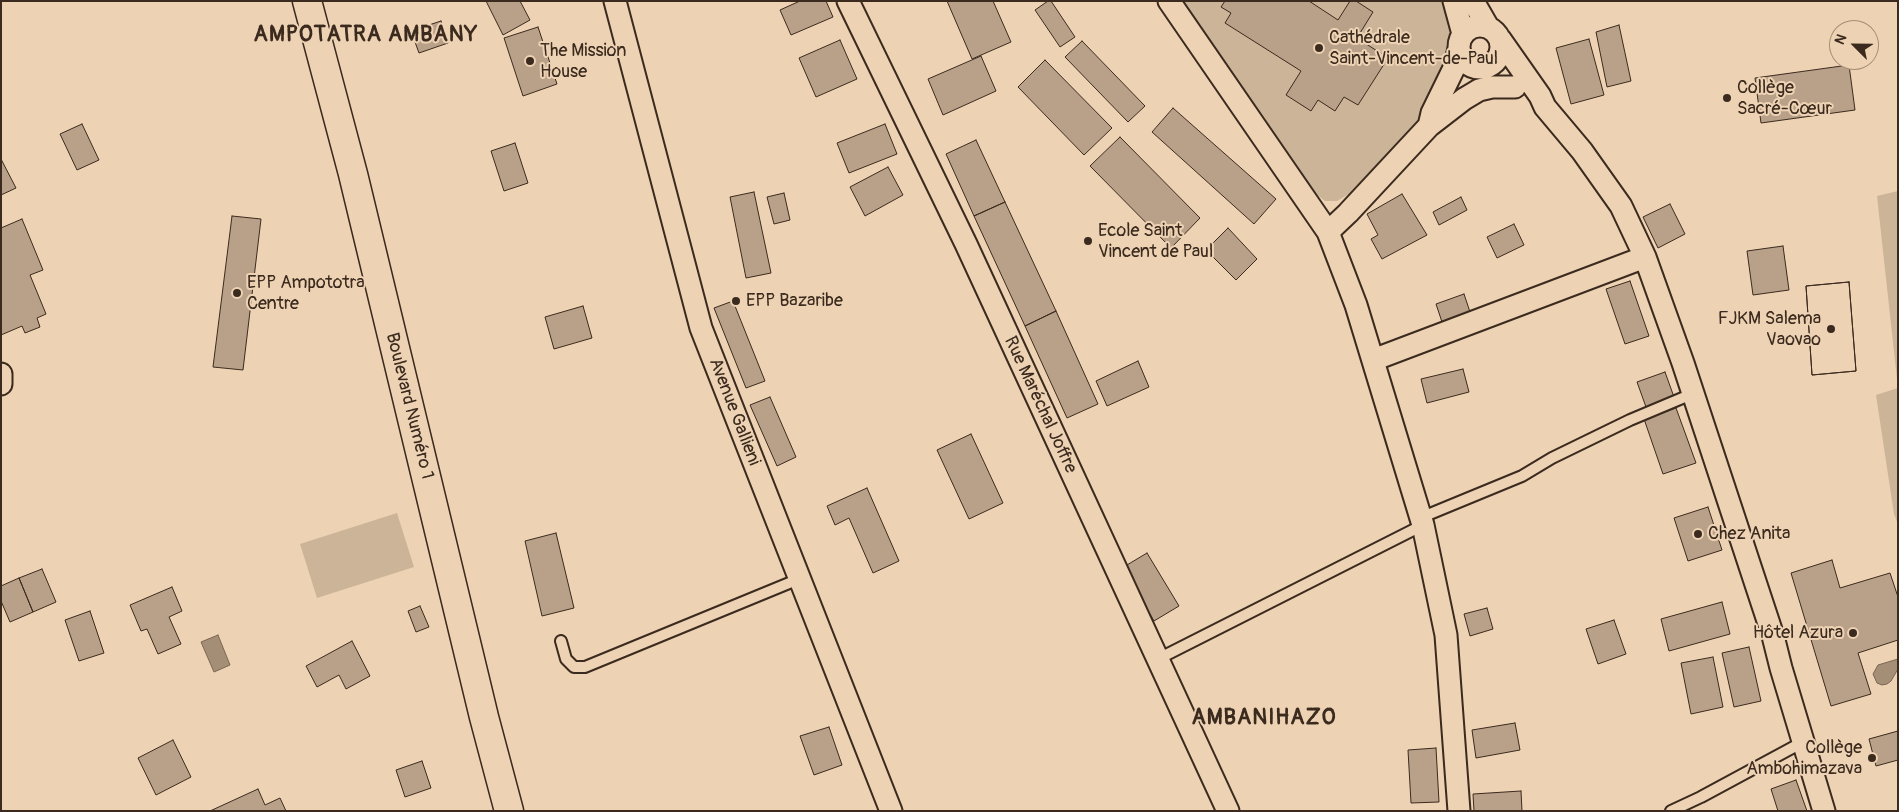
<!DOCTYPE html>
<meta charset="utf-8">
<style>
body{margin:0}
#map{position:relative;width:1899px;height:812px;overflow:hidden;background:#edd2b4;font-family:Pangolin,sans-serif}
canvas{display:block}
.frame{position:absolute;inset:0;border:2px solid #3b2a1e;pointer-events:none}
.north{position:absolute;left:1829px;top:20px;width:50px;height:50px;box-sizing:border-box;background:#edd2b4;border:1px solid #a68f78;border-radius:50%;rotate:293deg;font-size:14px;font-weight:700;line-height:20px;text-align:center;color:#3b2a1e}
.north::after{content:'';display:block;margin:auto;width:18px;height:22px;background:#3b2a1e;clip-path:polygon(50% 0,100% 100%,50% 72%,0 100%)}
</style>
<div id="map">
<canvas width="1899" height="812"></canvas>
<div class="frame"></div>
<div class="north">N</div>
</div>
<script>
const context = document.querySelector('canvas').getContext('2d');
context.lineJoin = 'round';
function fill(path, color) {
  context.fillStyle = color;
  context.fill(path, 'evenodd');
}
function poly(rows) {
  const path = new Path2D();
  for (const r of rows) {
    if (r.length === 3) {
      path.moveTo(r[0] + r[2], r[1]);
      path.arc(r[0], r[1], r[2], 0, 2 * Math.PI);
      continue;
    }
    path.moveTo(r[0], r[1]);
    for (let i = 2; i < r.length; i += 2) path.lineTo(r[i], r[i + 1]);
  }
  return path;
}
function stroke(path, color, width, dash) {
  context.strokeStyle = color;
  context.lineWidth = width;
  context.lineCap = dash ? 'butt' : 'round';
  context.setLineDash(dash || []);
  context.stroke(path);
}
function write(font, color, halo, rows, align = 'center') {
  context.font = font + ' Pangolin,sans-serif';
  context.lineWidth = 4;
  context.setLineDash([]);
  context.textBaseline = 'middle';
  context.strokeStyle = halo;
  context.fillStyle = color;
  for (const [text, x, y, turn = 0] of rows) {
    context.save();
    context.translate(x, y);
    context.rotate((+turn || 0) * Math.PI / 180);
    context.textAlign = isNaN(turn) ? turn : align;
    if (halo) context.strokeText(text, 0, 0);
    context.fillText(text, 0, 0);
    context.restore();
  }
}
fill(poly([
 [1181,1,1447,1,1452,25,1449,53,1430,102,1404,140,1354,191,1337,201,1325,201,1315,193],
 [1898,191,1898,524,1894,514,1876,395,1898,388,1877,196],
 [397,513,414,567,317,598,300,544]
]), '#ccb499');
const water = poly([
 [218,635,230,665,214,672,201,642,218,635],
 [1898,659,1898,669,1891,681,1887,684,1882,685,1877,683,1873,674,1878,665,1898,659]
]);
fill(water, '#a58e76');
stroke(water, '#7b6653', 1);
const building = poly([
 [486,1,520,1,530,20,503,35,486,1],
 [800,1,826,1,833,17,791,35,780,10,800,1],
 [947,1,993,1,1011,42,972,59,947,1],
 [1048,1,1051,1,1075,37,1060,47,1035,10,1048,1],
 [1225,1,1309,1,1338,20,1350,1,1356,1,1373,12,1357,38,1388,58,1358,105,1344,97,1335,111,1318,100,1311,111,1286,95,1301,71,1225,23,1231,13,1221,7,1225,1],
 [441,21,448,43,419,53,411,31,441,21],
 [1619,25,1631,81,1607,87,1596,32,1619,25],
 [538,27,557,84,523,96,504,38,538,27],
 [1589,39,1604,95,1571,104,1556,48,1589,39],
 [840,40,857,79,816,97,799,58,840,40],
 [1082,41,1145,106,1128,122,1065,57,1082,41],
 [981,56,996,91,943,115,928,79,981,56],
 [1045,60,1112,128,1084,155,1018,87,1045,60],
 [1849,65,1855,110,1761,123,1755,78,1849,65],
 [1173,108,1276,199,1254,224,1152,132,1173,108],
 [82,124,99,160,77,170,60,134,82,124],
 [885,124,897,154,849,173,837,143,885,124],
 [1120,137,1200,218,1171,248,1090,166,1120,137],
 [976,140,1005,202,974,216,946,154,976,140],
 [515,143,528,183,504,191,491,151,515,143],
 [1,159,16,188,1,195,1,159],
 [888,167,903,195,865,216,850,187,888,167],
 [754,192,771,273,746,278,730,197,754,192],
 [784,193,790,220,774,224,767,197,784,193],
 [1402,194,1427,235,1382,259,1371,239,1378,235,1367,214,1402,194],
 [1461,197,1467,210,1439,225,1433,212,1461,197],
 [1005,202,1056,311,1025,326,974,216,1005,202],
 [1670,204,1685,234,1658,248,1643,217,1670,204],
 [232,216,261,219,243,370,213,367,232,216],
 [22,219,43,270,30,275,46,314,37,318,40,327,25,333,22,326,1,335,1,228,22,219],
 [1514,224,1524,245,1497,258,1487,237,1514,224],
 [1228,228,1257,259,1236,280,1206,250,1228,228],
 [1783,246,1789,290,1753,295,1747,251,1783,246],
 [1630,281,1649,336,1625,344,1606,289,1630,281],
 [1849,282,1856,371,1812,375,1806,286,1849,282],
 [1849,282,1856,371,1812,375,1806,286,1849,282],
 [1464,294,1471,315,1443,325,1436,304,1464,294],
 [733,301,765,381,746,388,714,308,733,301],
 [583,306,592,338,554,349,545,317,583,306],
 [1056,311,1098,404,1067,418,1025,326,1056,311],
 [1138,361,1149,387,1107,406,1096,381,1138,361],
 [1463,369,1469,392,1427,403,1421,379,1463,369],
 [1665,372,1674,397,1646,407,1637,382,1665,372],
 [770,397,796,457,777,466,750,405,770,397],
 [1676,408,1696,463,1663,474,1644,419,1676,408],
 [971,434,1003,503,969,519,937,450,971,434],
 [867,488,899,561,873,573,849,518,835,525,827,506,867,488],
 [1708,507,1722,550,1688,561,1674,518,1708,507],
 [556,533,574,608,542,616,525,541,556,533],
 [1147,553,1179,606,1154,621,1122,568,1147,553],
 [1832,560,1840,588,1890,573,1898,597,1898,640,1858,653,1871,694,1831,706,1791,573,1832,560],
 [42,569,56,602,33,612,19,578,42,569],
 [19,578,33,612,10,622,1,601,1,586,19,578],
 [172,587,182,611,169,617,181,644,158,654,147,629,141,631,130,605,172,587],
 [1722,602,1730,634,1669,651,1661,619,1722,602],
 [420,606,429,627,416,632,408,611,420,606],
 [1487,608,1493,629,1470,636,1464,614,1487,608],
 [90,611,104,653,79,661,65,620,90,611],
 [1614,620,1626,654,1598,664,1586,629,1614,620],
 [352,641,370,676,346,689,339,675,317,687,306,666,352,641],
 [1749,647,1761,701,1734,707,1722,653,1749,647],
 [1713,657,1723,707,1691,714,1681,663,1713,657],
 [1515,723,1520,750,1476,758,1472,730,1515,723],
 [829,727,842,765,814,775,800,736,829,727],
 [1898,731,1898,760,1876,766,1869,739,1898,731],
 [173,740,191,777,156,795,138,758,173,740],
 [1436,748,1439,802,1411,803,1408,750,1436,748],
 [422,761,431,788,405,797,396,770,422,761],
 [1796,780,1807,811,1778,811,1771,789,1796,780],
 [258,789,265,805,280,798,286,811,210,811,258,789],
 [1521,791,1522,811,1474,811,1473,794,1521,791]
]);
fill(building, '#b8a188');
stroke(building, '#3b2a1e', 1);
const lane = poly([
 [1420,518,1522,476,1552,458,1630,420,1692,394],
 [561,641,566,659,574,667,585,667,799,579],
 [1158,659,1423,525],
 [1671,811,1701,797,1803,742]
]);
const street = poly([
 [615,1,701,328,891,811],
 [848,1,966,244,1228,811],
 [1169,1,1328,232,1356,305,1423,525,1446,635,1459,811],
 [1454,1,1463,34],
 [1473,1,1488,27],
 [1480,47,21],
 [1500,39,1540,96,1545,107,1582,151,1621,206,1645,257,1683,363,1773,636,1781,668,1824,811],
 [1429,126,1432,113,1455,66,1459,48],
 [1328,232,1348,213,1429,126,1464,99,1479,90,1492,87,1515,87],
 [1373,360,1645,257],
 [1,374,1,384]
]);
const secondary = poly([
 [307,1,353,174,484,717,509,811]
]);
stroke(lane, '#3b2a1e', 14);
stroke(street, '#3b2a1e', 25);
stroke(secondary, '#3b2a1e', 31);
stroke(lane, '#edd2b4', 10);
stroke(street, '#edd2b4', 21);
stroke(secondary, '#edd2b4', 28);
for (const [x, y, r, color] of [
 [1319,48,5,"#3b2a1e"],
 [530,61,5,"#3b2a1e"],
 [1727,98,5,"#3b2a1e"],
 [1088,241,5,"#3b2a1e"],
 [237,293,5,"#3b2a1e"],
 [736,301,5,"#3b2a1e"],
 [1831,329,5,"#3b2a1e"],
 [1698,534,5,"#3b2a1e"],
 [1853,633,5,"#3b2a1e"],
 [1872,758,5,"#3b2a1e"]
]) {
  const dot = new Path2D();
  dot.arc(x, y, r, 0, 2 * Math.PI);
  context.fillStyle = color;
  context.fill(dot);
  stroke(dot, '#edd2b4', 2);
}
write('18px', '#3b2a1e', '#edd2b4', [
 ["Cathédrale",1329,38],
 ["Saint-Vincent-de-Paul",1329,59],
 ["The Mission",540,51],
 ["House",540,72],
 ["Collège",1737,88],
 ["Sacré-Cœur",1737,109],
 ["Ecole Saint",1098,231],
 ["Vincent de Paul",1098,252],
 ["EPP Ampototra",247,283],
 ["Centre",247,304],
 ["EPP Bazaribe",746,301],
 ["FJKM Salema",1821,319,"right"],
 ["Vaovao",1821,340,"right"],
 ["Chez Anita",1708,534],
 ["Hôtel Azura",1843,633,"right"],
 ["Collège",1862,748,"right"],
 ["Ambohimazava",1862,769,"right"]
], 'left');
write('18px', '#3b2a1e', '#edd2b4', [
 ["Rue Maréchal Joffre",1040,405,65],
 ["Boulevard Numéro 1",409,406,76],
 ["Avenue Gallieni",734,412,69]
]);
context.letterSpacing = '1px';
write('bold 22px', '#3b2a1e', '#edd2b4', [
 ["AMPOTATRA AMBANY",366,35],
 ["AMBANIHAZO",1264,718]
]);
context.letterSpacing = '0px';
</script>
